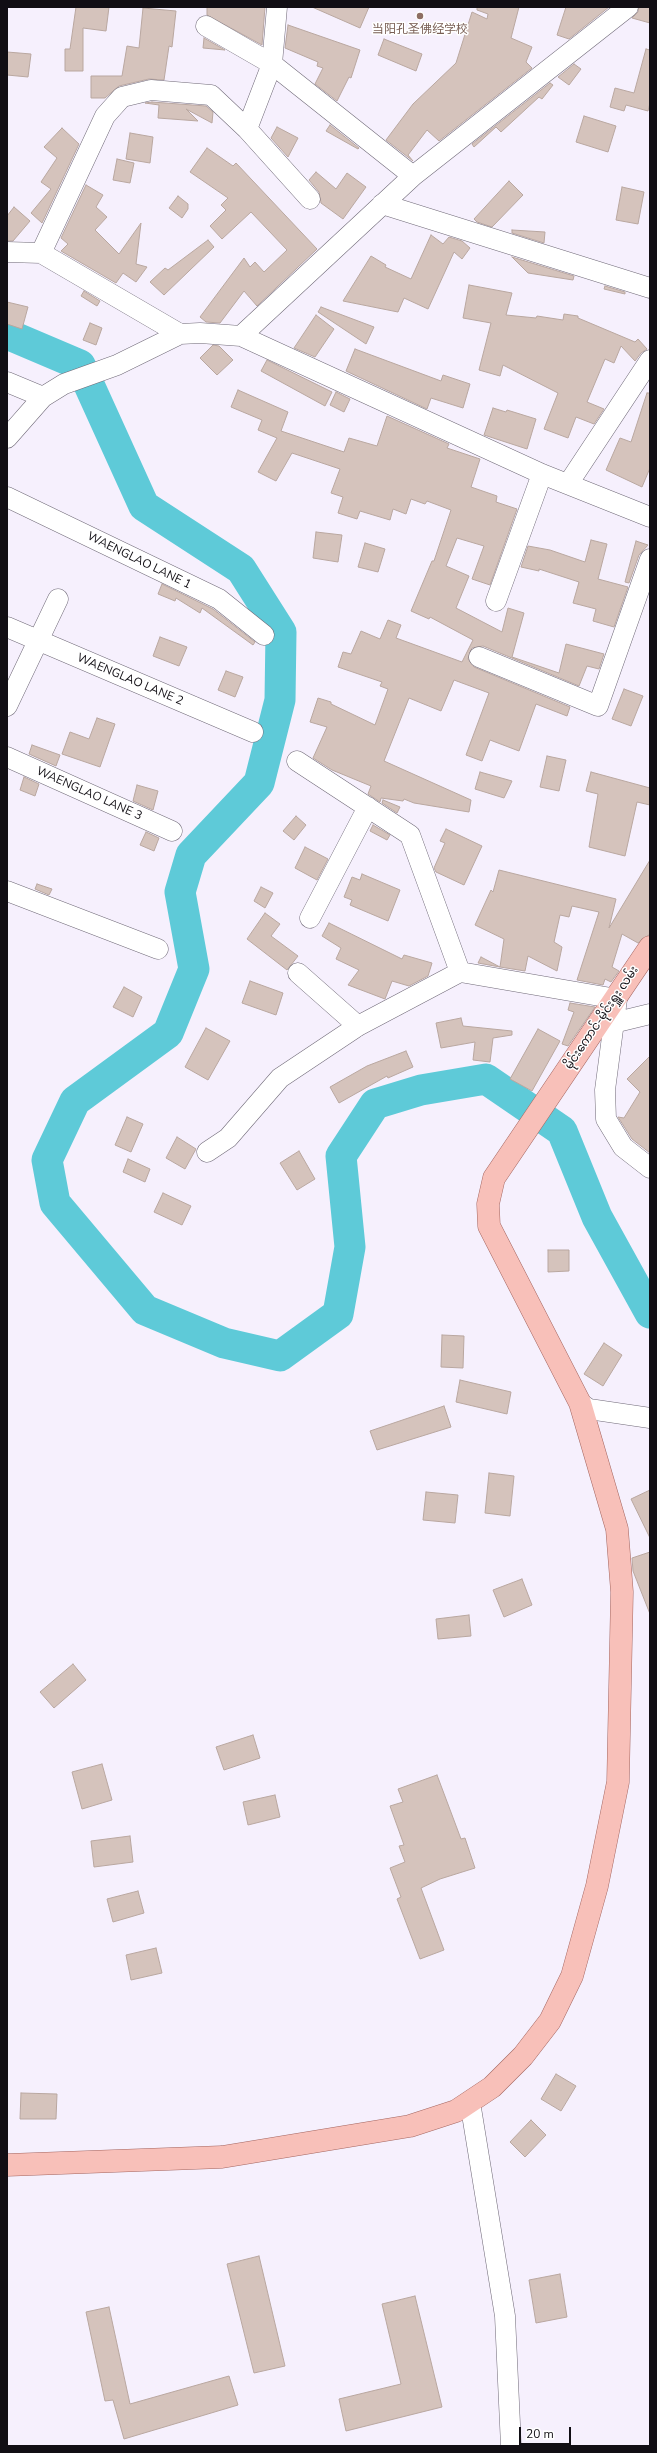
<!DOCTYPE html>
<meta charset="utf-8">
<style>
body{margin:0}
#map{position:relative;width:657px;height:2453px;overflow:hidden;background:#f6f0fd;font-family:"Nunito Sans",sans-serif}
canvas{display:block}
.frame{position:absolute;inset:0;border:8px solid #110e14;pointer-events:none}
.scale{position:absolute;left:519px;top:2427px;width:52px;height:18px;box-sizing:border-box;border:2px solid #110e14;border-top:0;padding-left:5px;font-size:12px;line-height:14px;white-space:nowrap;color:#110e14;-webkit-text-stroke:3px #fff;paint-order:stroke}
</style>
<div id="map">
<canvas width="657" height="2453"></canvas>
<div class="frame"></div>
<div class="scale">20 m</div>
</div>
<script>
const context = document.querySelector('canvas').getContext('2d');
context.lineJoin = 'round';
function poly(rows) {
  const path = new Path2D();
  for (const r of rows) {
    path.moveTo(r[0], r[1]);
    for (let i = 2; i < r.length; i += 2) path.lineTo(r[i], r[i + 1]);
  }
  return path;
}
function stroke(path, color, width, dash) {
  context.strokeStyle = color;
  context.lineWidth = width;
  context.lineCap = dash ? 'butt' : 'round';
  context.setLineDash(dash || []);
  context.stroke(path);
}
function fill(path, color) {
  context.fillStyle = color;
  context.fill(path, 'evenodd');
}
function write(font, color, halo, rows, align = 'center') {
  context.font = font + ' "Nunito Sans","Noto Sans SC","Noto Sans Myanmar",sans-serif';
  context.lineWidth = 3;
  context.setLineDash([]);
  context.textBaseline = 'middle';
  context.strokeStyle = halo;
  context.fillStyle = color;
  for (const [text, x, y, turn = 0] of rows) {
    context.save();
    context.translate(x, y);
    context.rotate((+turn || 0) * Math.PI / 180);
    context.textAlign = isNaN(turn) ? turn : align;
    if (halo) context.strokeText(text, 0, 0);
    context.fillText(text, 0, 0);
    context.restore();
  }
}
stroke(poly([
 [7,334,80,365,144,506,241,569,281,632,280,700,259,783,191,855,180,892,194,969,168,1033,75,1101,47,1160,55,1203,145,1310,224,1343,280,1356,338,1314,350,1247,341,1156,375,1104,421,1090,486,1079,562,1131,597,1217,650,1313]
]), '#5ecad8', 31);
const building = poly([
 [76,7,109,7,106,31,83,28,83,71,65,71,65,49,70,49,76,7],
 [207,7,265,7,262,45,207,15,207,7],
 [312,7,369,7,360,28,312,7],
 [477,7,519,7,511,38,532,47,526,62,532,68,439,141,427,130,408,155,413,161,386,140,413,104,456,63,472,12,487,19,488,14,477,10,477,7],
 [566,7,609,7,569,39,557,35,566,7],
 [639,7,650,7,650,23,632,18,638,12,639,7],
 [143,8,176,11,172,47,169,46,164,80,149,79,119,86,105,98,91,98,91,76,122,76,127,46,139,48,143,8],
 [288,25,360,50,351,78,349,77,337,101,315,84,323,68,317,66,318,62,285,48,288,25],
 [204,38,225,50,203,48,204,38],
 [384,39,422,54,416,71,378,55,384,39],
 [646,49,650,50,650,103,648,111,626,105,624,111,610,107,615,88,634,93,646,49],
 [7,52,31,54,28,77,7,75,7,52],
 [574,64,581,69,569,85,558,77,574,64],
 [550,83,553,85,542,99,539,97,501,132,496,127,474,147,472,144,550,83],
 [152,102,206,106,213,112,212,123,186,109,198,121,158,118,159,105,145,103,152,102],
 [584,116,616,126,608,152,576,142,584,116],
 [330,125,359,148,358,149,326,131,330,125],
 [277,127,298,138,288,157,271,138,277,127],
 [62,128,79,144,42,223,31,213,51,189,41,182,57,158,44,147,62,128],
 [130,133,153,137,150,163,126,159,130,133],
 [207,148,233,166,236,163,317,249,257,306,244,291,220,323,206,322,200,317,244,258,250,267,255,262,264,272,287,250,251,212,222,239,210,226,226,210,221,205,228,198,190,172,207,148],
 [117,159,134,163,130,183,113,180,117,159],
 [316,172,336,189,347,173,366,187,343,219,321,203,319,192,309,180,316,172],
 [509,181,523,195,492,227,477,222,474,219,509,181],
 [86,185,103,195,96,207,107,217,95,230,119,254,141,223,136,264,147,267,136,282,123,273,116,283,61,251,68,244,61,238,86,185],
 [622,187,644,192,638,224,616,220,622,187],
 [178,196,188,204,188,209,182,218,169,208,178,196],
 [14,207,30,221,13,241,7,241,7,216,14,207],
 [512,230,545,232,544,243,512,233,512,230],
 [431,235,443,244,449,237,462,241,470,248,462,259,454,252,428,309,404,298,398,312,343,301,371,256,386,265,385,267,411,279,431,235],
 [208,240,214,247,164,295,150,282,165,268,168,270,208,240],
 [512,257,574,276,573,280,528,273,512,257],
 [469,285,512,293,506,315,536,318,537,316,563,320,564,314,578,316,578,318,635,342,638,339,647,349,641,353,635,361,621,346,614,363,605,359,587,402,604,409,594,424,576,417,568,438,544,429,558,393,503,365,500,376,479,370,491,323,463,318,469,285],
 [605,286,625,292,625,294,604,289,605,286],
 [84,291,100,301,97,306,81,296,84,291],
 [7,302,28,307,22,329,7,324,7,302],
 [321,307,374,327,366,344,318,312,321,307],
 [316,315,334,329,315,357,294,348,316,315],
 [90,323,102,328,96,345,83,340,90,323],
 [213,345,219,346,233,360,217,375,200,358,213,345],
 [355,349,441,381,443,375,470,384,463,408,431,398,427,409,346,371,355,349],
 [267,360,332,392,325,406,261,371,267,360],
 [238,390,288,412,281,431,344,452,349,438,377,446,387,416,449,444,447,448,480,459,471,487,497,496,496,502,517,509,490,585,472,579,484,546,457,538,446,566,469,576,456,608,502,632,508,608,524,613,512,657,559,673,566,644,604,654,599,669,587,666,579,686,483,646,472,648,468,659,474,667,570,707,567,716,536,704,519,751,490,740,482,761,466,755,489,693,454,680,441,711,409,698,384,761,471,800,469,812,414,803,404,799,403,801,381,798,380,802,368,794,371,786,332,770,313,758,327,727,310,722,318,698,331,702,331,704,375,725,388,689,380,686,382,682,338,667,343,652,351,654,361,631,380,639,388,620,401,625,396,638,462,662,473,640,430,617,429,619,411,611,432,561,434,561,451,510,427,501,425,504,411,499,406,514,393,509,390,520,360,511,357,519,338,513,343,497,331,493,340,469,292,453,276,481,258,472,277,438,258,430,262,420,231,407,238,390],
 [336,392,350,399,344,412,330,405,336,392],
 [647,393,650,393,650,468,642,487,606,470,620,438,631,442,647,393],
 [493,408,506,412,507,410,536,419,527,449,484,435,493,408],
 [316,532,342,535,338,562,313,558,316,532],
 [591,540,607,544,598,579,628,587,614,627,593,621,596,609,573,603,579,582,539,569,539,571,521,567,528,546,550,550,585,562,591,540],
 [636,541,648,545,639,555,629,583,625,582,636,541],
 [365,543,385,549,378,572,358,567,365,543],
 [162,584,213,609,255,642,253,645,202,608,200,613,176,598,175,601,158,594,162,584],
 [160,637,187,647,179,666,153,656,160,637],
 [226,671,243,677,235,697,218,690,226,671],
 [624,689,643,696,631,726,612,719,624,689],
 [97,718,115,724,100,767,62,754,70,732,89,739,97,718],
 [32,745,60,755,56,766,29,754,32,745],
 [547,756,566,760,559,791,540,787,547,756],
 [480,772,512,781,504,798,475,789,480,772],
 [591,772,650,788,650,805,637,802,625,856,589,847,598,794,586,791,591,772],
 [24,777,39,784,35,796,20,790,24,777],
 [137,785,158,791,153,810,133,801,137,785],
 [383,800,400,807,397,813,382,803,383,800],
 [296,816,306,825,294,840,283,831,296,816],
 [373,825,390,835,387,840,370,831,373,825],
 [446,829,482,846,464,885,436,872,434,868,445,843,440,841,446,829],
 [146,832,159,838,154,851,140,845,146,832],
 [305,847,328,859,317,880,295,868,305,847],
 [650,860,650,934,638,943,622,934,612,967,619,971,611,982,605,979,603,985,577,980,599,912,572,906,569,917,560,915,554,942,562,947,557,971,528,956,525,971,500,967,504,939,475,925,491,890,493,892,499,870,616,899,609,928,650,860],
 [362,874,400,890,388,921,350,905,352,900,344,897,352,877,360,880,362,874],
 [37,884,52,889,49,895,35,889,37,884],
 [261,887,273,893,265,908,254,901,261,887],
 [265,913,280,924,271,936,298,956,287,970,247,939,265,913],
 [329,923,402,959,404,955,432,963,428,976,409,986,392,981,385,999,348,985,359,970,336,959,341,948,322,936,329,923],
 [481,957,500,967,478,963,481,957],
 [250,981,283,993,276,1015,242,1003,250,981],
 [124,987,142,997,133,1017,113,1007,124,987],
 [570,1003,595,1007,568,1046,562,1044,574,1012,568,1010,570,1003],
 [461,1018,463,1026,512,1031,512,1035,493,1038,490,1062,473,1060,475,1042,441,1048,436,1023,461,1018],
 [206,1028,230,1041,208,1080,185,1067,206,1028],
 [538,1029,560,1041,532,1091,510,1079,538,1029],
 [406,1051,413,1067,388,1078,387,1076,339,1103,330,1087,367,1066,406,1051],
 [650,1056,650,1153,632,1139,618,1117,624,1118,640,1092,627,1079,650,1056],
 [127,1117,143,1124,131,1152,115,1145,127,1117],
 [177,1137,196,1149,185,1169,166,1158,177,1137],
 [299,1151,315,1179,297,1190,280,1163,299,1151],
 [128,1159,150,1169,145,1182,123,1172,128,1159],
 [163,1193,191,1206,182,1225,154,1212,163,1193],
 [548,1250,569,1250,569,1271,548,1272,548,1250],
 [442,1335,464,1336,463,1368,441,1367,442,1335],
 [604,1343,622,1355,603,1386,584,1374,604,1343],
 [460,1380,511,1392,507,1414,456,1402,460,1380],
 [444,1406,451,1427,377,1450,370,1431,444,1406],
 [489,1473,514,1476,510,1516,485,1513,489,1473],
 [650,1490,650,1538,631,1499,650,1490],
 [426,1492,458,1495,455,1523,423,1520,426,1492],
 [650,1552,650,1614,633,1571,632,1558,650,1552],
 [522,1579,532,1605,504,1617,493,1590,522,1579],
 [469,1615,471,1636,438,1639,436,1619,469,1615],
 [73,1664,86,1680,54,1708,40,1692,73,1664],
 [253,1735,260,1758,224,1770,216,1747,253,1735],
 [102,1764,112,1800,82,1809,72,1772,102,1764],
 [437,1775,461,1839,465,1838,475,1868,440,1879,421,1888,444,1950,420,1959,397,1899,401,1897,390,1868,405,1862,399,1846,404,1845,390,1806,403,1802,398,1789,437,1775],
 [275,1795,280,1817,248,1825,243,1802,275,1795],
 [130,1836,133,1862,94,1867,91,1841,130,1836],
 [138,1891,144,1913,113,1922,107,1899,138,1891],
 [156,1948,162,1973,131,1980,126,1955,156,1948],
 [556,2074,576,2086,561,2111,541,2099,556,2074],
 [21,2093,57,2094,56,2119,20,2119,21,2093],
 [531,2120,546,2135,525,2157,510,2142,531,2120],
 [259,2256,285,2366,254,2373,227,2264,259,2256],
 [560,2274,567,2317,536,2323,529,2280,560,2274],
 [415,2296,442,2407,346,2431,339,2399,401,2384,382,2304,415,2296],
 [109,2307,130,2404,229,2376,238,2405,124,2439,113,2400,105,2401,86,2312,109,2307]
]);
fill(building, '#d5c3bc');
stroke(building, '#b9a7a0', 1);
const minor = poly([
 [206,26,272,64,413,176],
 [247,129,310,199],
 [382,204,650,288],
 [7,252,41,253],
 [180,334,41,253,105,116,122,97,151,90,211,95,247,129,272,64,277,7],
 [241,336,413,176,628,7],
 [7,382,43,397],
 [7,438,43,397,64,384,117,365,180,334,200,333,241,336,542,474,650,517],
 [568,484,650,360],
 [7,497,219,599,264,635],
 [496,601,542,474],
 [7,627,253,732],
 [479,657,598,706,650,559],
 [7,706,58,599],
 [7,757,172,831],
 [297,761,410,835,460,972],
 [7,891,158,949],
 [310,918,368,807],
 [298,973,358,1026],
 [613,1023,650,1014],
 [207,1152,228,1138,280,1078,358,1026,460,972,617,999,605,1090,606,1119,623,1147,650,1168],
 [580,1403,589,1409,650,1418],
 [470,2102,505,2316,511,2446]
]);
const major = poly([
 [7,2165,222,2157,410,2126,456,2111,492,2087,523,2056,550,2021,572,1976,597,1886,618,1782,622,1592,617,1529,580,1403,489,1226,488,1204,494,1178,650,947]
]);
stroke(minor, '#706a78', 21);
stroke(major, '#a46661', 23);
stroke(minor, '#fff', 20);
stroke(major, '#f8c0b9', 22);
for (const [x, y, r, color] of [
 [420,16,4,"#8d6e63"]
]) {
  const dot = new Path2D();
  dot.arc(x, y, r, 0, 2 * Math.PI);
  context.fillStyle = color;
  context.fill(dot);
  stroke(dot, '#fff', 1.5);
}
write('12px', '#785e54', '#fff', [
 ["当阳孔圣佛经学校",420,30]
]);
write('12px', '#110e14', '#fff', [
 ["WAENGLAO LANE 1",139,561,26],
 ["WAENGLAO LANE 2",130,680,23],
 ["WAENGLAO LANE 3",89,794,24],
 ["မိုင်းကောင်-မိုင်းရှူး လမ်း",602,1018,-56]
]);
</script>
